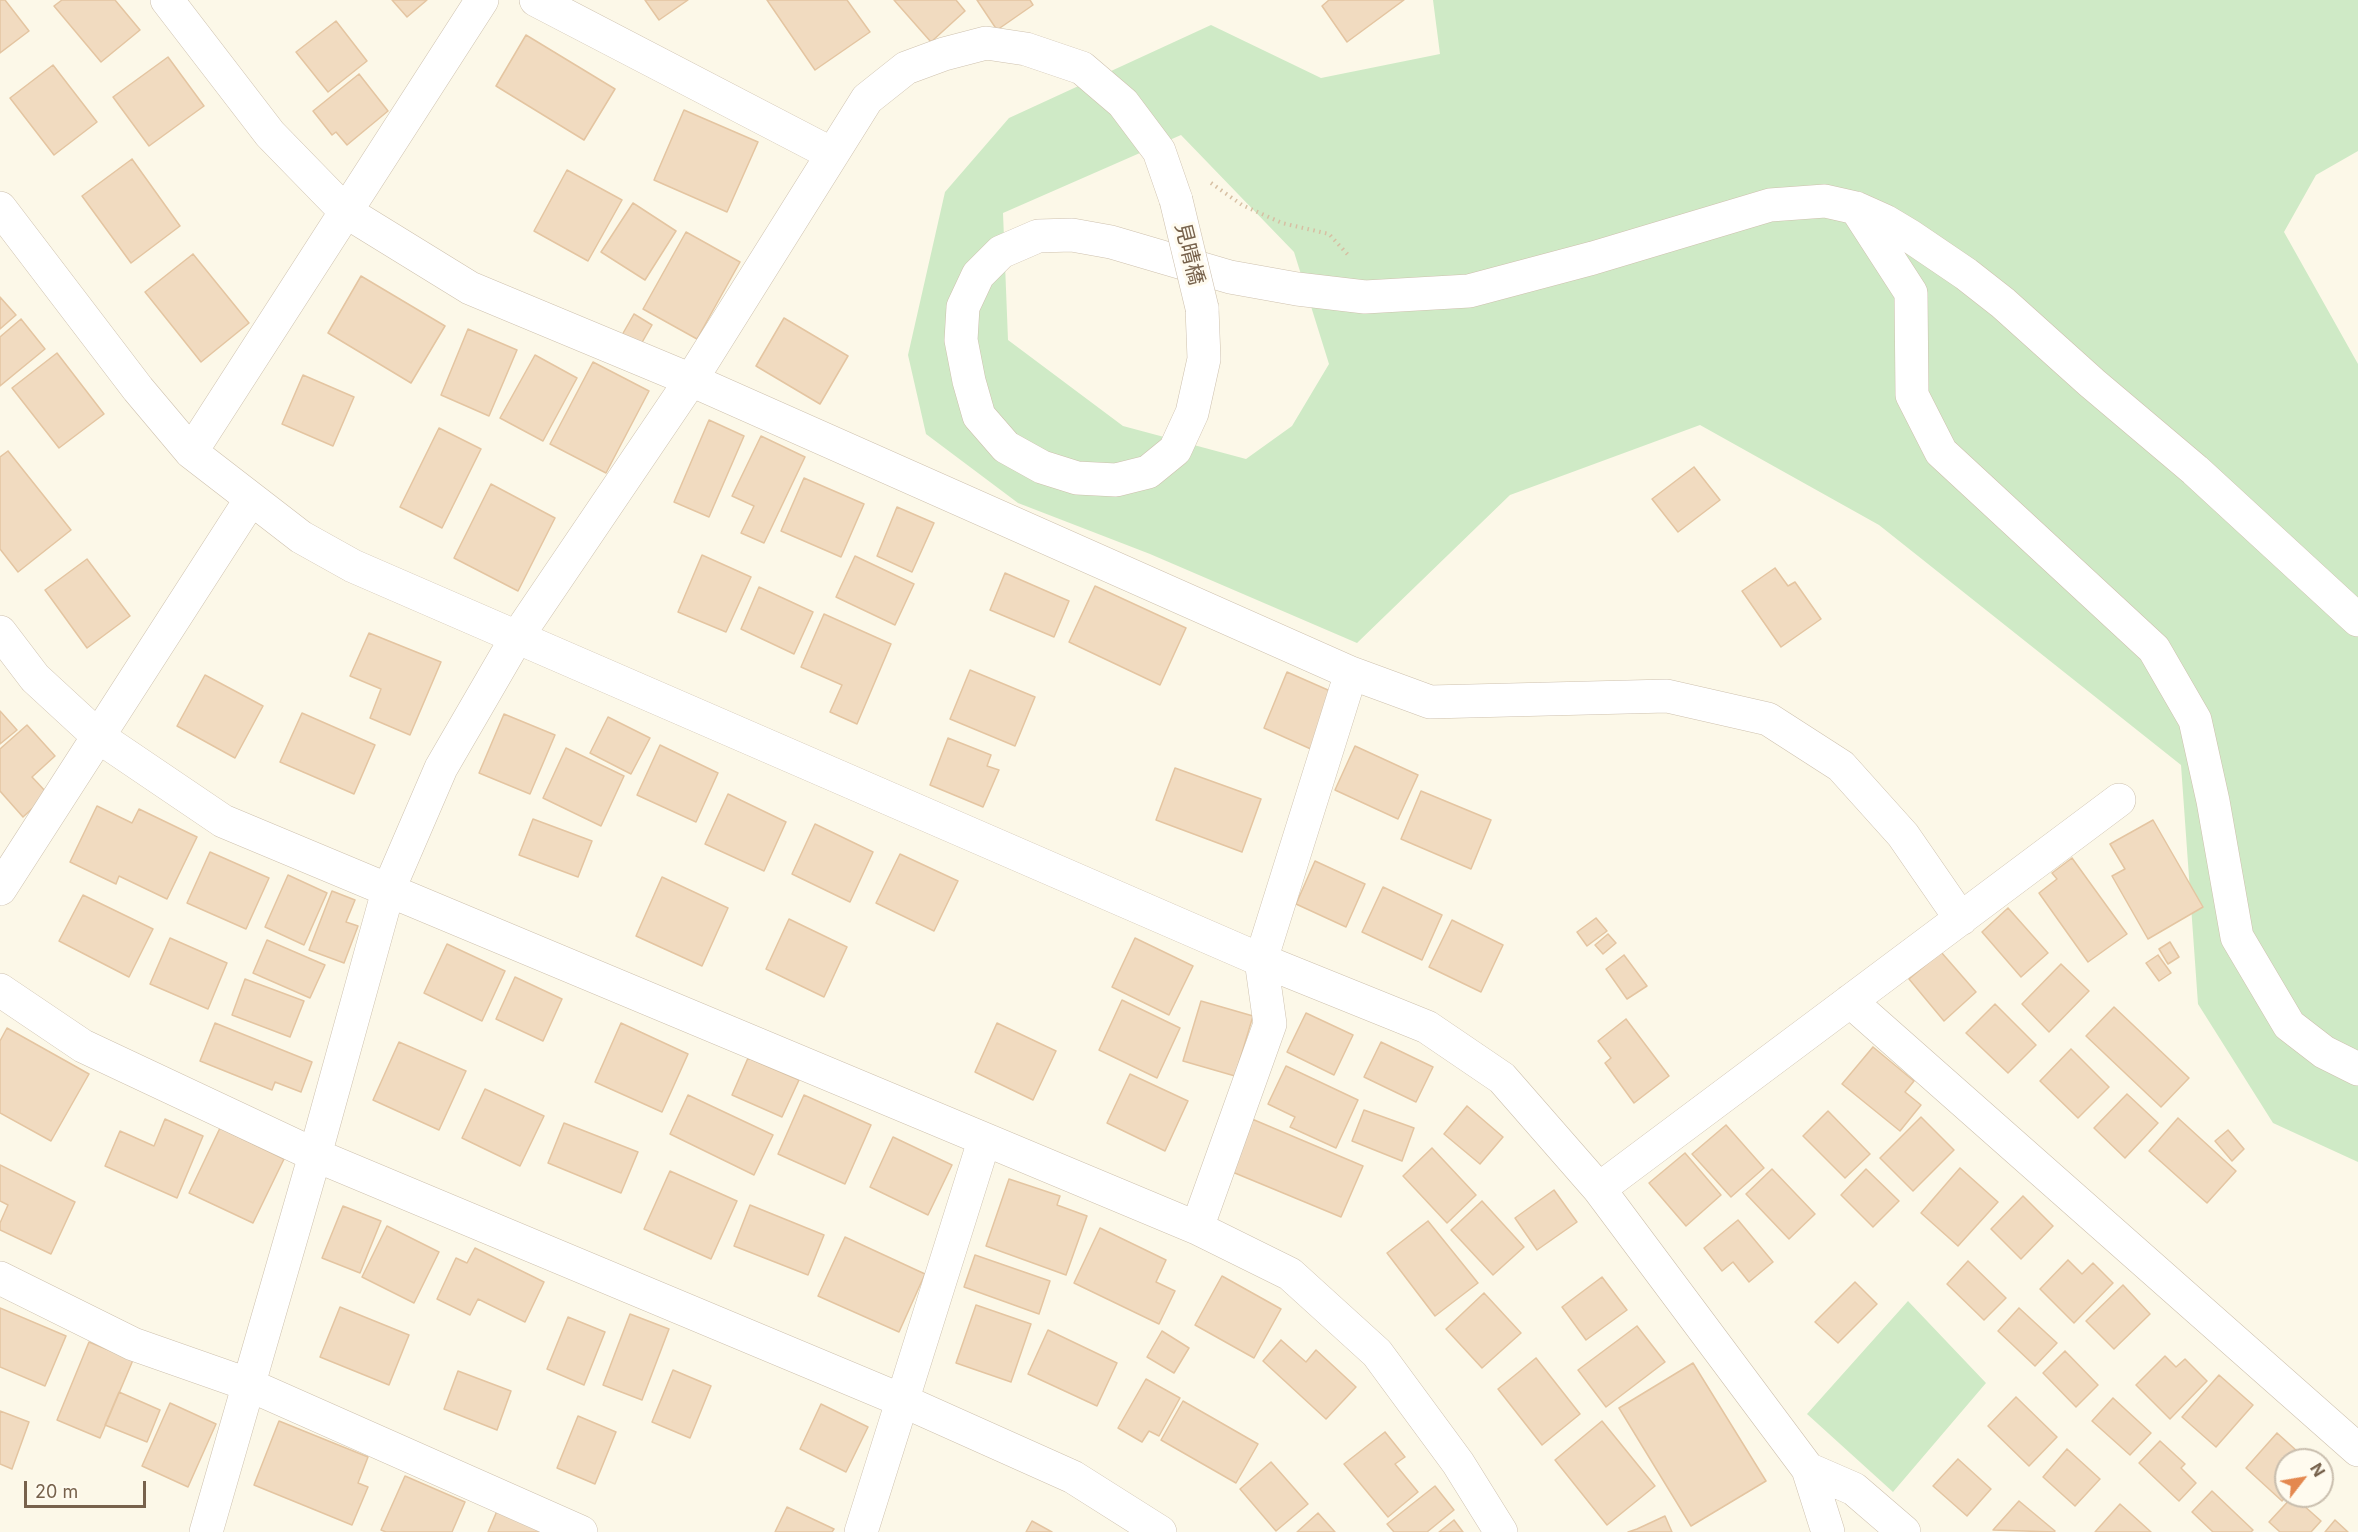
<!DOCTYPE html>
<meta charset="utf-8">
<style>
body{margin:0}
#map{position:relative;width:2358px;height:1532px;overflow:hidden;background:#fcf8e8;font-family:Inter,sans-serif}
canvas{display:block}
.north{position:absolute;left:2274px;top:1448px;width:60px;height:60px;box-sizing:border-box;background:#fffbef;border:2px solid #c9beae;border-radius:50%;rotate:59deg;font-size:16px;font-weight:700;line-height:24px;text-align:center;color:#77624c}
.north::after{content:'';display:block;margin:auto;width:21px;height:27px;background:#e4884f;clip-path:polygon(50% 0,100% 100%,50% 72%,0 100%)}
.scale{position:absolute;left:24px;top:1481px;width:122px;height:27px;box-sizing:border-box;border:3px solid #77624c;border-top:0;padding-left:8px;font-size:18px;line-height:21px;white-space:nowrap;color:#77624c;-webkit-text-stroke:4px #fffbef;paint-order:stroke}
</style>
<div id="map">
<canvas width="2358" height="1532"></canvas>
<div class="north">N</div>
<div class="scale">20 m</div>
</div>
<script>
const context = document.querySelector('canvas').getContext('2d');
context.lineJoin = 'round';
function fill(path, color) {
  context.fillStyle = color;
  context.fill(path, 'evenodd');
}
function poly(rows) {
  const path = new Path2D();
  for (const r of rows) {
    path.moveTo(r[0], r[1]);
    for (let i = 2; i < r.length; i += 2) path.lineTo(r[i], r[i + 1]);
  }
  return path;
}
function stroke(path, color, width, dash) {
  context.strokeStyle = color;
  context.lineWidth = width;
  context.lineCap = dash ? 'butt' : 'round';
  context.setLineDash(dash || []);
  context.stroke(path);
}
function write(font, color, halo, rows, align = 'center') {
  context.font = font + ' Inter,"Noto Sans JP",sans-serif';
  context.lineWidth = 6;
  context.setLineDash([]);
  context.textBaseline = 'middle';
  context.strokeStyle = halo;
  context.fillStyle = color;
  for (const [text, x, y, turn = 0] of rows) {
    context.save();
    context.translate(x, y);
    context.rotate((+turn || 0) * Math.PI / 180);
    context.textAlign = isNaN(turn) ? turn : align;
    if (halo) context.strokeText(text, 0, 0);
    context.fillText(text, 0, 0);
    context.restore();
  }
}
fill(poly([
 [1433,0,2358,0,2358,151,2316,175,2284,232,2358,364,2358,1162,2273,1123,2198,1004,2181,765,1879,525,1700,425,1510,495,1357,643,1150,554,1018,503,926,434,908,355,945,192,1009,118,1211,25,1321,78,1440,54],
 [1181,135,1294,252,1329,364,1292,426,1246,459,1123,426,1008,340,1003,213],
 [1908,1301,1986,1383,1893,1492,1807,1414]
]), '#cfeac6');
const building = poly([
 [0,0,5,0,29,31,0,53,0,0],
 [62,0,115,0,140,30,101,62,54,6,62,0],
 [392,0,427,0,407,17,392,0],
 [645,0,688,0,659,20,645,0],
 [767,0,847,0,870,32,815,70,767,0],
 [894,0,956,0,965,11,931,42,894,0],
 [977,0,1030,0,1033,5,997,30,977,0],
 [1329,0,1404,0,1347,42,1322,6,1329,0],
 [336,21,367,61,328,92,296,52,336,21],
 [526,35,615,89,584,140,496,86,526,35],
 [168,57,204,106,149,146,113,97,168,57],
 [53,65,97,122,54,155,10,98,53,65],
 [359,74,388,111,347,145,336,132,332,135,313,111,359,74],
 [684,110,758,142,727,212,654,180,684,110],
 [132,159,180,226,131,263,82,196,132,159],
 [567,170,622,200,588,261,534,231,567,170],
 [633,203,676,231,645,280,601,252,633,203],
 [686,232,740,262,697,339,643,309,686,232],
 [193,254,249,323,201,362,145,292,193,254],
 [361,276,445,326,411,383,328,333,361,276],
 [0,297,16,315,0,329,0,297],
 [634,314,652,325,640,346,622,335,634,314],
 [784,318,848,356,820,404,756,366,784,318],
 [21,319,45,349,0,386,0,337,21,319],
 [468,329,517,350,489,416,441,395,468,329],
 [57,353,104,414,59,448,12,388,57,353],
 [535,355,577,378,543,441,500,418,535,355],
 [593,362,649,391,606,473,550,444,593,362],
 [303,375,354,397,333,446,282,424,303,375],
 [709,420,744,436,709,517,674,502,709,420],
 [439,428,481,449,442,528,400,507,439,428],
 [761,436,805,457,764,543,741,533,754,506,732,496,761,436],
 [8,451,71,530,18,572,0,549,0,457,8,451],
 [1694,467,1720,500,1678,532,1652,499,1694,467],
 [804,478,864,504,841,557,781,531,804,478],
 [491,484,555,518,518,591,454,558,491,484],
 [897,507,934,523,912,572,877,556,897,507],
 [702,555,751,577,726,632,678,612,702,555],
 [855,556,914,584,895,625,836,597,855,556],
 [87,559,130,616,87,648,45,590,87,559],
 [1775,568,1788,586,1795,582,1821,619,1781,647,1742,591,1775,568],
 [1005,573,1069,601,1054,637,990,610,1005,573],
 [1095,586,1186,628,1160,685,1069,642,1095,586],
 [759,587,813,612,794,654,741,629,759,587],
 [824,614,891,644,857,724,830,712,842,685,801,667,824,614],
 [369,633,441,662,410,735,370,718,381,689,350,676,369,633],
 [970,670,1035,697,1015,746,950,719,970,670],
 [1287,672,1337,694,1313,750,1264,728,1287,672],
 [205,675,263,706,235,758,177,726,205,675],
 [0,711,17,730,0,744,0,711],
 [302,713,375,745,354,794,280,762,302,713],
 [504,714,555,735,530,794,479,773,504,714],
 [608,717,650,738,631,774,590,753,608,717],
 [27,725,55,756,32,777,48,794,23,817,0,791,0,749,27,725],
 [948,738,991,755,987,766,999,770,983,807,930,785,948,738],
 [660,745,718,773,696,822,637,795,660,745],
 [1355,746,1418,775,1398,819,1335,790,1355,746],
 [566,748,624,776,601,826,543,798,566,748],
 [1175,768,1261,799,1242,852,1156,820,1175,768],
 [1421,791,1491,820,1471,869,1401,839,1421,791],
 [728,794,786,822,764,871,705,844,728,794],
 [97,806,132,823,139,809,197,837,167,899,119,876,116,884,70,862,97,806],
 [533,819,592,841,578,877,519,855,533,819],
 [2153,820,2203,907,2148,939,2112,876,2125,869,2110,844,2153,820],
 [815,824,873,852,850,902,792,874,815,824],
 [210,852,269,878,246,929,187,903,210,852],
 [900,854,958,881,934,931,876,903,900,854],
 [2072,858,2127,934,2088,962,2039,893,2057,879,2052,873,2072,858],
 [1315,861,1365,884,1346,927,1296,904,1315,861],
 [288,875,327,893,304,945,265,927,288,875],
 [662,877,728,908,702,966,636,936,662,877],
 [1383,887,1442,915,1422,960,1362,932,1383,887],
 [332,891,355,900,346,922,358,926,344,963,309,950,332,891],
 [83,895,153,929,129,977,59,941,83,895],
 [2008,908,2048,953,2021,977,1982,932,2008,908],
 [1596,918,1607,931,1587,946,1577,932,1596,918],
 [789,919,847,947,824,997,766,969,789,919],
 [1452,920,1503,945,1481,992,1429,967,1452,920],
 [1608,934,1616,943,1603,954,1595,945,1608,934],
 [170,938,227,963,208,1009,150,984,170,938],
 [1135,938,1193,966,1169,1015,1112,987,1135,938],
 [267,940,325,965,310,998,253,973,267,940],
 [2170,942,2179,957,2168,964,2159,949,2170,942],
 [447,944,505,971,482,1021,424,993,447,944],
 [1941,952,1976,992,1944,1021,1909,979,1941,952],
 [1624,955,1647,986,1627,999,1606,969,1624,955],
 [2158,955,2171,973,2159,981,2146,963,2158,955],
 [2061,964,2089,991,2049,1032,2022,1004,2061,964],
 [515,977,562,999,543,1041,496,1019,515,977],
 [245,979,304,1001,290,1037,232,1015,245,979],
 [1122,1000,1180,1028,1157,1078,1099,1050,1122,1000],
 [1201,1001,1253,1016,1235,1076,1183,1061,1201,1001],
 [1995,1004,2036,1045,2008,1073,1966,1033,1995,1004],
 [2114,1007,2189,1078,2161,1107,2086,1036,2114,1007],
 [1306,1013,1353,1035,1334,1075,1287,1052,1306,1013],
 [1626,1019,1669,1076,1634,1103,1605,1063,1611,1058,1598,1041,1626,1019],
 [215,1023,312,1062,301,1092,275,1082,272,1090,200,1061,215,1023],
 [621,1023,688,1054,662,1112,595,1082,621,1023],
 [997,1023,1056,1051,1033,1100,975,1072,997,1023],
 [7,1028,89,1074,51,1141,0,1113,0,1041,7,1028],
 [399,1042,466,1071,439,1130,373,1100,399,1042],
 [1381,1042,1433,1067,1416,1102,1364,1077,1381,1042],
 [1873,1047,1914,1081,1905,1092,1921,1105,1900,1131,1842,1084,1873,1047],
 [2071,1049,2109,1087,2078,1118,2040,1081,2071,1049],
 [748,1058,799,1080,782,1117,732,1095,748,1058],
 [1286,1066,1358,1100,1336,1148,1290,1127,1295,1117,1268,1104,1286,1066],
 [1130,1074,1188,1101,1165,1151,1107,1123,1130,1074],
 [485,1089,544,1116,520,1166,462,1138,485,1089],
 [2127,1094,2158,1123,2125,1158,2094,1128,2127,1094],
 [688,1095,773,1135,754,1175,670,1134,688,1095],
 [804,1095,871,1125,845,1184,778,1154,804,1095],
 [1467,1106,1503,1137,1480,1164,1444,1134,1467,1106],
 [1364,1110,1414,1128,1402,1161,1352,1141,1364,1110],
 [1828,1111,1870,1154,1845,1178,1803,1136,1828,1111],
 [1921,1117,1954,1150,1913,1191,1880,1158,1921,1117],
 [2178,1118,2236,1171,2207,1203,2149,1151,2178,1118],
 [165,1119,203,1136,177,1198,105,1166,120,1131,154,1146,165,1119],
 [1252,1119,1363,1166,1341,1217,1230,1171,1252,1119],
 [564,1123,638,1152,621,1193,548,1163,564,1123],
 [1726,1125,1764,1168,1731,1197,1692,1154,1726,1125],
 [220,1128,284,1159,253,1223,189,1193,220,1128],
 [2228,1130,2244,1149,2232,1161,2215,1141,2228,1130],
 [893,1137,952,1165,928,1215,870,1187,893,1137],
 [1432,1148,1476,1195,1447,1223,1403,1176,1432,1148],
 [1685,1153,1721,1195,1686,1226,1649,1183,1685,1153],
 [0,1165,75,1202,51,1254,0,1230,0,1223,8,1205,0,1201,0,1165],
 [1960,1168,1998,1202,1958,1246,1921,1213,1960,1168],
 [1772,1169,1815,1214,1789,1239,1746,1194,1772,1169],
 [1866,1169,1899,1201,1873,1227,1841,1195,1866,1169],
 [670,1171,737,1201,711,1259,644,1229,670,1171],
 [1009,1179,1060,1196,1057,1205,1087,1216,1066,1275,986,1246,1009,1179],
 [1554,1190,1577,1222,1537,1250,1515,1218,1554,1190],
 [2023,1196,2053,1226,2021,1259,1991,1229,2023,1196],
 [1482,1201,1524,1247,1493,1275,1451,1230,1482,1201],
 [750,1205,824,1235,808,1275,734,1246,750,1205],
 [343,1206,381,1221,360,1273,322,1258,343,1206],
 [1738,1220,1773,1262,1749,1282,1733,1262,1722,1271,1704,1248,1738,1220],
 [1428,1221,1478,1283,1435,1316,1387,1253,1428,1221],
 [387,1226,439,1252,414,1303,362,1277,387,1226],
 [1100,1228,1166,1260,1156,1282,1175,1291,1159,1324,1074,1283,1100,1228],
 [845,1237,925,1274,899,1332,818,1296,845,1237],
 [475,1248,544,1282,525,1322,478,1299,470,1315,437,1299,456,1258,467,1263,475,1248],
 [975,1255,1050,1281,1039,1314,964,1287,975,1255],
 [2068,1260,2082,1274,2093,1263,2113,1283,2074,1323,2040,1289,2068,1260],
 [1968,1261,2006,1298,1984,1320,1947,1284,1968,1261],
 [1222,1276,1281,1309,1254,1358,1195,1325,1222,1276],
 [1602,1277,1627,1310,1586,1340,1562,1307,1602,1277],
 [1855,1282,1877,1304,1838,1343,1815,1322,1855,1282],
 [2123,1285,2150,1314,2114,1349,2086,1321,2123,1285],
 [1484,1293,1521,1333,1482,1368,1446,1329,1484,1293],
 [976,1305,1031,1324,1011,1382,956,1363,976,1305],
 [340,1307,409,1335,389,1385,320,1357,340,1307],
 [0,1308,66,1336,45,1386,0,1367,0,1308],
 [2019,1308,2057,1343,2035,1366,1998,1331,2019,1308],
 [630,1314,669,1329,642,1400,603,1385,630,1314],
 [568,1317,605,1332,584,1385,547,1369,568,1317],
 [1637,1326,1665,1362,1606,1407,1578,1370,1637,1326],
 [1048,1330,1117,1363,1097,1406,1028,1374,1048,1330],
 [1162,1331,1189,1348,1174,1373,1147,1357,1162,1331],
 [1281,1340,1306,1362,1316,1350,1356,1387,1326,1419,1263,1361,1281,1340],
 [89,1342,133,1360,100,1438,57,1420,89,1342],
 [2065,1351,2098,1385,2076,1407,2043,1373,2065,1351],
 [2165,1356,2176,1367,2185,1359,2207,1381,2170,1419,2136,1385,2165,1356],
 [1536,1358,1580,1414,1542,1445,1498,1389,1536,1358],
 [1693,1363,1766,1481,1691,1526,1619,1408,1693,1363],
 [673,1370,711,1386,690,1438,652,1422,673,1370],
 [458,1371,511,1391,497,1430,444,1409,458,1371],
 [2219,1375,2253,1405,2216,1447,2182,1417,2219,1375],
 [1146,1379,1180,1398,1159,1436,1149,1431,1142,1442,1118,1428,1146,1379],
 [119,1392,160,1410,147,1442,105,1425,119,1392],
 [2016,1397,2057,1437,2029,1466,1988,1426,2016,1397],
 [2113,1398,2151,1433,2130,1455,2092,1421,2113,1398],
 [1183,1401,1258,1444,1236,1483,1161,1440,1183,1401],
 [170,1403,216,1424,188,1487,142,1466,170,1403],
 [821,1404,868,1427,846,1472,800,1449,821,1404],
 [0,1411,29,1422,12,1469,0,1464,0,1411],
 [578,1416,616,1432,595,1484,557,1468,578,1416],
 [279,1421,368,1457,358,1483,368,1487,352,1525,254,1485,279,1421],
 [1602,1421,1655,1486,1607,1525,1555,1460,1602,1421],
 [1385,1432,1405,1457,1395,1464,1418,1492,1388,1517,1344,1464,1385,1432],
 [2277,1433,2307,1460,2286,1460,2286,1496,2282,1501,2246,1468,2277,1433],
 [2160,1441,2185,1464,2181,1468,2196,1483,2179,1501,2139,1463,2160,1441],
 [2067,1449,2100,1479,2075,1506,2043,1477,2067,1449],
 [1958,1459,1991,1489,1967,1516,1933,1486,1958,1459],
 [1271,1462,1308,1504,1276,1531,1240,1489,1271,1462],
 [405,1476,465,1502,452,1532,386,1532,381,1530,405,1476],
 [1435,1486,1454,1510,1427,1532,1394,1532,1387,1524,1435,1486],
 [2212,1491,2253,1530,2251,1532,2213,1532,2192,1512,2212,1491],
 [2293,1496,2321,1521,2311,1532,2280,1532,2269,1522,2293,1496],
 [2019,1501,2055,1531,2054,1532,1993,1530,2019,1501],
 [2120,1504,2151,1532,2095,1532,2120,1504],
 [787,1507,834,1529,832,1532,775,1532,787,1507],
 [497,1511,545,1532,488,1532,497,1511],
 [1318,1513,1335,1532,1297,1532,1318,1513],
 [1665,1516,1672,1532,1628,1532,1637,1529,1665,1516],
 [1454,1520,1463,1532,1439,1532,1454,1520],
 [2335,1520,2348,1532,2325,1532,2335,1520],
 [1032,1521,1052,1532,1026,1532,1032,1521]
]);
fill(building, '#f1dbc0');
stroke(building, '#e4c5a1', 1.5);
const minor = poly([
 [167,0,270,134,345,211,470,288,691,380,1351,673,1430,702,1667,696,1768,719,1841,766,1903,835,1961,919],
 [536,0,832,154],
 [0,208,138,389,191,452,301,537,353,566,1261,960,1427,1027,1502,1078,1599,1189,1808,1469,1828,1532],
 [1856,208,1911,293,1912,395,1941,452,2154,649,2195,720,2213,801,2237,937,2289,1025,2324,1052,2358,1069],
 [1202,308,1204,359,1192,413,1175,450,1148,472,1116,480,1077,478,1042,467,1006,447,979,416,969,381,961,340,963,307,978,275,1001,252,1038,236,1072,235,1111,242,1230,277,1297,289,1365,297,1469,291,1593,258,1770,205,1825,201,1856,208,1885,221,1910,236,1966,274,2003,303,2092,383,2195,470,2358,620],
 [191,452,482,0],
 [0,632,35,678,99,737,223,821,1197,1228,1290,1274,1377,1353,1458,1463,1501,1532],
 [0,889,251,499],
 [0,990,83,1046,315,1155,901,1400,1073,1477,1160,1532],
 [1850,1001,2358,1450],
 [1599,1189,2119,800],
 [1197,1228,1270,1024,1261,960,1351,673],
 [0,1278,133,1344,247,1384,581,1532],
 [1808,1469,1854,1489,1904,1532],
 [206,1532,315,1155,388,891,441,768,517,637,691,380,867,99,906,68,944,54,986,43,1026,49,1082,68,1123,103,1159,151,1176,200],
 [861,1532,984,1141]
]);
stroke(minor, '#cec1ae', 34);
stroke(poly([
 [1211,183,1242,205,1282,223,1329,234,1350,257]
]), '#d7bfa3', 4, [1.5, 4.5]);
stroke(minor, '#fff', 33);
const minorBridge = poly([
 [1176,200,1202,308]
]);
stroke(minorBridge, '#cec1ae', 34, []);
stroke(minorBridge, '#fff', 33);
write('21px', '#77624c', '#fffbef', [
 ["見晴橋",1189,254,76]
]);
</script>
